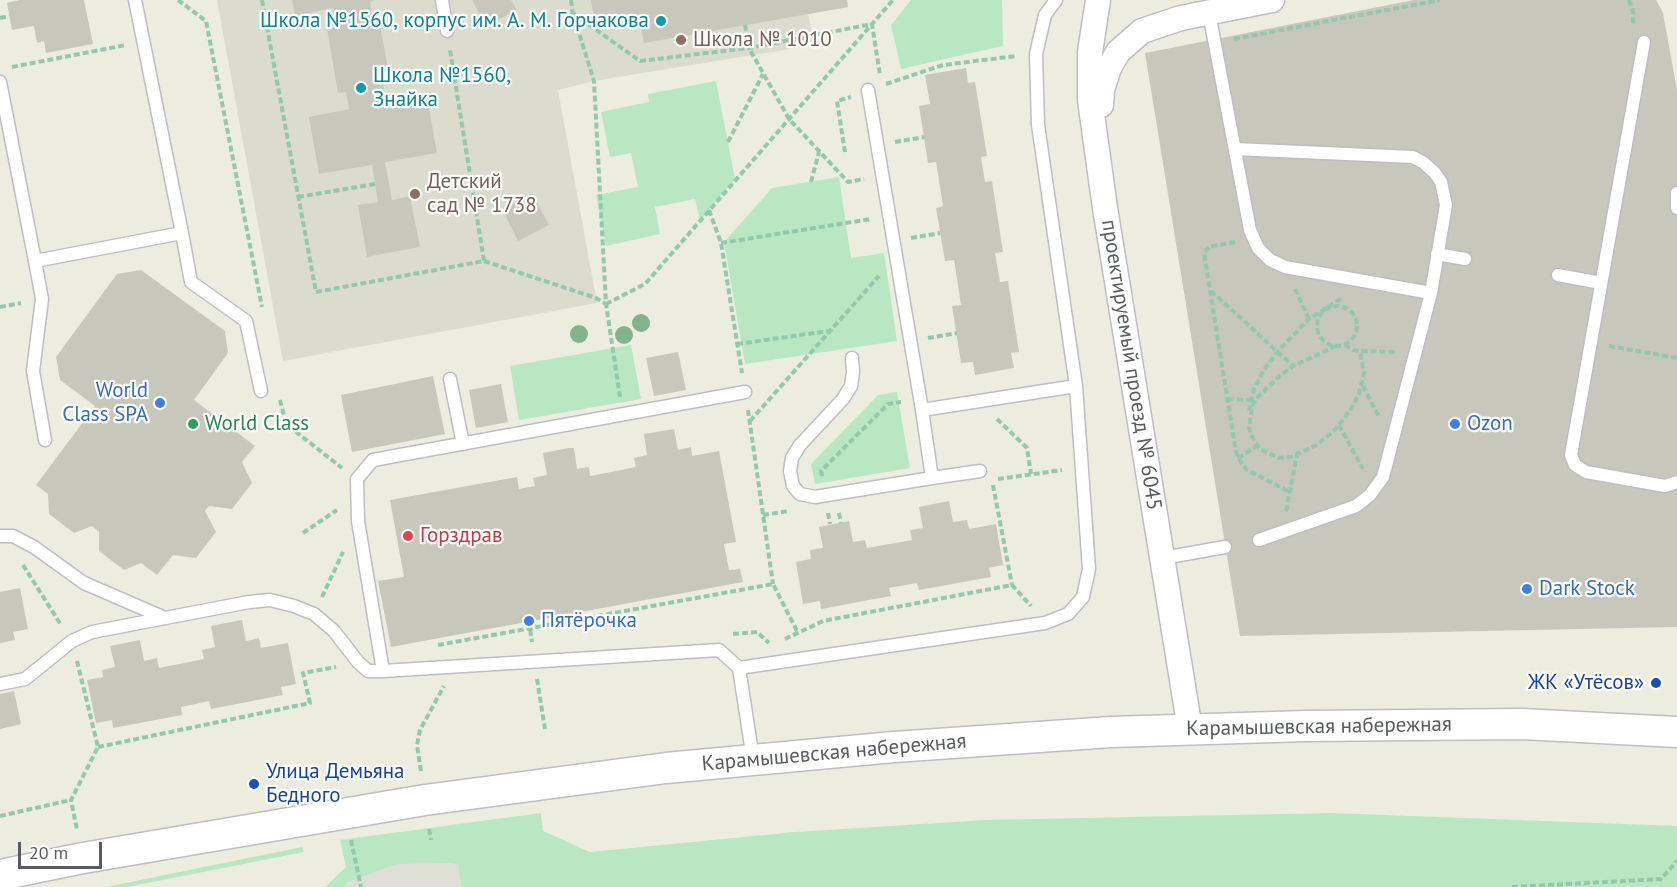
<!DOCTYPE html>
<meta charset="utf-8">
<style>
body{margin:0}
#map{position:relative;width:1677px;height:887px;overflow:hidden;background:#ededdf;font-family:"PT Sans",sans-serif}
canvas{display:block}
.scale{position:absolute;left:18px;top:842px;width:84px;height:27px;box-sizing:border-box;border:3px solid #585b62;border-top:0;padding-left:8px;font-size:18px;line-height:21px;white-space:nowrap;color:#585b62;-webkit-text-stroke:4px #fff;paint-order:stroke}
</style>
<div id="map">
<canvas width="1677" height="887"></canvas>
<div class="scale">20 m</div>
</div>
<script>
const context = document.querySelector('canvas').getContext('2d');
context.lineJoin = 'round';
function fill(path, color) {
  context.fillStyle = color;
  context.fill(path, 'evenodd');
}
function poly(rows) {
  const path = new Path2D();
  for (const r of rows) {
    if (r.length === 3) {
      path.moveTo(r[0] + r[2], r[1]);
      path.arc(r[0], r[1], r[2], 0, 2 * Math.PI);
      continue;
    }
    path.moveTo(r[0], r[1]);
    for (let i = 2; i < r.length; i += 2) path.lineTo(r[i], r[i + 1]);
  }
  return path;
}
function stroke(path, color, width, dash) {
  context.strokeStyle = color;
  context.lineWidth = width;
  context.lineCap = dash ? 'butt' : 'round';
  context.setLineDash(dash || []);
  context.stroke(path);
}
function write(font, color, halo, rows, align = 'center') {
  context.font = font + ' "PT Sans",sans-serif';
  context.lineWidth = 4.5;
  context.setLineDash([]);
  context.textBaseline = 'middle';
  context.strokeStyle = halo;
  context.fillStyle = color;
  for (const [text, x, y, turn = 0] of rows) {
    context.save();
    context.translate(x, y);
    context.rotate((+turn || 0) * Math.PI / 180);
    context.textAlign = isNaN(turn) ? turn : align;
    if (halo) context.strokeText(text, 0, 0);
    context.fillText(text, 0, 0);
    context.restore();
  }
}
fill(poly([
 [396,861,458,863,461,887,333,887]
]), '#e0dfd7');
fill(poly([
 [217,0,847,0,848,7,808,14,815,45,594,81,558,90,597,303,283,361]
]), '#dcdcce');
fill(poly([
 [911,0,1002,0,1003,46,901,69,891,25],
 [716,81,735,179,700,220,695,199,655,207,660,234,606,246,596,195,638,187,631,153,610,157,601,112,649,102,648,94],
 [839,177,851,258,884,253,897,341,745,364,724,242,772,188],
 [631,345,641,399,519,420,510,366],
 [897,392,910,468,815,484,811,464,878,395],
 [541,813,543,831,590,852,795,832,986,820,1332,813,1677,826,1677,887,461,887,458,864,451,863,397,864,348,882,343,887,325,887,346,867,340,840],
 [302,847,304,852,127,887,106,887]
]), '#b9e7c2');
fill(poly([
 [20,0,84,0,93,44,46,53,44,41,37,43,34,26,12,30,7,3],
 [292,0,375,0,370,2,373,21,379,20,391,84,383,85,387,105,427,97,437,153,385,162,392,200,410,196,420,247,367,257,358,205,378,202,372,165,319,174,309,117,349,109,346,92,338,93,327,29,336,27,333,8,295,16],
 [472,0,511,0,517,10,486,26],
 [591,0,847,0,848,7,644,43,639,18,595,25],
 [1414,0,1656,0,1663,13,1677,90,1677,627,1240,636,1145,53],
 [966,68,968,83,975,82,987,156,981,157,985,182,992,181,1003,252,995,253,1000,282,1008,281,1019,352,1011,353,1014,368,975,375,973,362,961,363,952,306,961,305,954,260,945,261,936,208,943,206,936,162,928,163,919,106,930,104,925,75],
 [532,193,549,225,518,241,502,209],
 [141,270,225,331,228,353,194,400,255,446,242,462,252,483,232,509,209,506,205,511,216,532,196,558,173,555,157,575,141,563,124,570,99,551,99,532,92,526,74,533,49,514,48,494,36,485,95,406,60,380,56,357,117,274],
 [678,352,686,390,654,396,646,358],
 [433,376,445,434,352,452,341,395],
 [501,384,508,422,476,428,469,390],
 [674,429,678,450,691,447,692,456,719,451,736,542,724,544,729,570,740,569,743,582,391,647,378,581,404,577,390,500,517,477,519,489,535,486,533,478,547,475,543,453,569,448,574,448,577,469,589,467,590,476,636,467,634,458,647,455,644,434],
 [949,501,953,522,967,520,969,529,996,524,1003,565,989,568,991,577,919,590,917,583,889,588,891,596,821,609,820,601,803,604,796,562,811,559,810,550,823,548,819,527,849,521,853,542,865,540,867,548,912,540,910,530,923,528,919,507],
 [20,588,28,629,13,632,15,640,0,643,0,592],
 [242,620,246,641,259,638,261,648,288,643,296,684,281,687,283,695,211,709,209,701,181,707,182,715,113,728,112,720,96,723,87,680,103,677,102,670,115,667,110,646,140,640,144,661,157,658,159,668,204,659,202,650,215,647,211,626],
 [14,691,21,724,0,729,0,694]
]), '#c8c7bc');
const service = poly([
 [442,0,447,31],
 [1209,13,1250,230,1258,248,1270,260,1285,267,1431,293],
 [1644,42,1571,455,1575,465,1586,472,1665,486,1677,482],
 [0,82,35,261,182,233,135,0],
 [868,90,922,410],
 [1235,149,1413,157,1424,163,1435,173,1441,182,1446,205,1431,293,1383,477,1370,495,1356,506,1259,540],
 [1677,193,1677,208],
 [182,233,191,282,246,321,261,391],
 [1437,254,1465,259],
 [35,261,42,299,33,371,45,440],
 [1558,275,1601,283],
 [852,358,853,372,851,386,843,399,800,445,792,458,790,471,793,486,800,494,815,497,932,478],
 [450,379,463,444],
 [980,471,932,478,922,410,1076,386],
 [0,536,13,536,34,547,84,583,165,618],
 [1163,558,1225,547],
 [383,671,358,521,357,479,373,460,745,392],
 [0,684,25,679,72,641,92,632,249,602,270,600,294,606,314,614,334,631,358,662,368,671,383,671,719,650,739,668],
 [753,759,739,668,1045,623,1068,614,1083,597,1089,569,1076,386,1038,125,1036,54,1045,15,1056,0]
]);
const minor = poly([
 [1098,0,1090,52,1090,100,1105,208,1190,729],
 [1101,105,1102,90,1109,68,1118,52,1142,31,1181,18,1272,0]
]);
const tertiary = poly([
 [0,875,83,858,425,800,666,768,894,747,1111,732,1306,726,1522,724,1677,732]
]);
stroke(service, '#bcbdc5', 15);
stroke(minor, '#bcbdc5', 27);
stroke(tertiary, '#bcbdc5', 33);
stroke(poly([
 [178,0,206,21,262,307],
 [262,0,316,292,484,261,450,50],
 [571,0,573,14,594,81,606,304,620,397],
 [1629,0,1633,11,1633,25],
 [574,14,640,61,749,48,872,24,880,75],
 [0,18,9,16],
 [745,25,749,48,789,119,848,182,864,179],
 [1234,39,1440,0],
 [12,67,126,45],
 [886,84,943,65,1016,56],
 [728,142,763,74],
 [895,142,924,137],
 [845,152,837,101,851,97],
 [811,182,819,152],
 [298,197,375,184],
 [709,210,721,243,742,373],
 [911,238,940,233],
 [1235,242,1209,247,1204,253,1236,452,1242,464,1247,470,1290,492],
 [721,243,871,219],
 [484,261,596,298,606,304],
 [1295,289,1309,319],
 [1211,291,1293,366],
 [606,304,645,284,893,0],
 [1337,326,20],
 [0,307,21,303],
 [928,338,957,333],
 [737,344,829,331],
 [1345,345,1353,350,1360,351,1397,352],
 [1336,346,1293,366,1276,379,1258,397,1252,406,1249,428,1253,439,1260,449,1279,458,1290,457,1315,446,1333,432,1350,411,1359,394,1364,373,1360,351],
 [1609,346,1677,358],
 [1363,386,1379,417],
 [1228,399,1250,400],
 [280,400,283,412,291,428,342,468],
 [748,410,773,584],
 [1249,411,1254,389,1264,370,1277,352,1309,319,1342,298],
 [997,419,1027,448,1031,474],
 [750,421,879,276],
 [1339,425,1363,469],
 [1238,458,1257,446],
 [822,476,821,471,888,404,901,402],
 [998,479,1062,470],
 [993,485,1012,585],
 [1286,511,1297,455],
 [828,513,830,524],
 [839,513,841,523],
 [763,515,789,511],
 [303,533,337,510],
 [23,565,61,625],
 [322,597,343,552],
 [529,621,532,642],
 [733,634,757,632,769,643],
 [785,639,823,621,1012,585,1031,606],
 [438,645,773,584,798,633],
 [77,661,98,747,71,800,77,830],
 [537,679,545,729],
 [98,747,310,703,303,673,336,667],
 [421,771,417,745,420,730,444,686],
 [0,816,71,800],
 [429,829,431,840],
 [351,840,361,887],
 [1512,887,1661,879,1677,861]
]), '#92c8ac', 4, [6, 3]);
stroke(service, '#fff', 12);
stroke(minor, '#fff', 24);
stroke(tertiary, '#fff', 30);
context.fillStyle = '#83b489';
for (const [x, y] of [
 [641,323],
 [579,334],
 [624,335]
]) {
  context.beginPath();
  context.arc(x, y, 9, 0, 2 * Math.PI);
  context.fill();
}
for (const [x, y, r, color] of [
 [661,21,6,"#0f9aa8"],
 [681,40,6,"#8d6e63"],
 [361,88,6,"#0f9aa8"],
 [415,194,6,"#8d6e63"],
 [160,403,6,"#3f7fe0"],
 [193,424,6,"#2e9e5b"],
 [1455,424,6,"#3f7fe0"],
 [408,536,6,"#e0444e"],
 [1527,589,6,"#3f7fe0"],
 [529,621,6,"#3f7fe0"],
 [1656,683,6,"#1a4fb4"],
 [254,784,6,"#1a4fb4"]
]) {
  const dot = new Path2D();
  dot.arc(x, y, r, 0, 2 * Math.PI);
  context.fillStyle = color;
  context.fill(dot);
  stroke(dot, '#fff', 2);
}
write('21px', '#0d838f', '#fff', [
 ["Школа №1560, корпус им. А. М. Горчакова",649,21],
 ["Школа №1560,",373,76,"left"],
 ["Знайка",373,100,"left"]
], 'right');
write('21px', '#785e54', '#fff', [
 ["Школа № 1010",693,40],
 ["Детский",427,182],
 ["сад № 1738",427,206]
], 'left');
write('21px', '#585b62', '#fff', [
 ["проектируемый проезд № 6045",1131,365,81],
 ["Карамышевская набережная",1319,727,-1],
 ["Карамышевская набережная",834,753,-5]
]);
write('21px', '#366cbe', '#fff', [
 ["World",148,391,"right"],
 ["Class SPA",148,415,"right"],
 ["Ozon",1467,424],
 ["Dark Stock",1539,589],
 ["Пятёрочка",541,621]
], 'left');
write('21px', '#27864d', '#fff', [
 ["World Class",205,424]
], 'left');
write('21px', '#be3a42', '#fff', [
 ["Горздрав",420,536]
], 'left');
write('21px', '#164399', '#fff', [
 ["ЖК «Утёсов»",1644,683],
 ["Улица Демьяна",266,772,"left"],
 ["Бедного",266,796,"left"]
], 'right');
</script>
